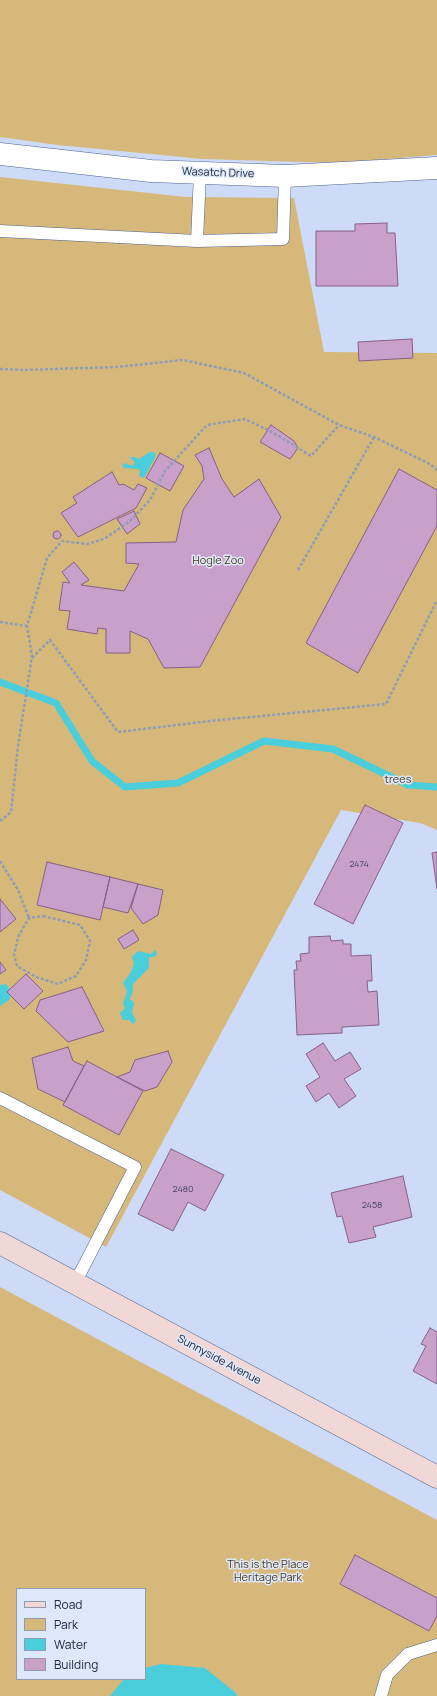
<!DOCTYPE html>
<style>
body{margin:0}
#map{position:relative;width:437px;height:1696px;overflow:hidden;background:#cddbf9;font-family:Manrope,sans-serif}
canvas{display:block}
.legend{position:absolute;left:16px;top:1588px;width:130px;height:92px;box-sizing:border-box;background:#dee8fd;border:1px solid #929caf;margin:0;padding:5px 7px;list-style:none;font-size:12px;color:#20293b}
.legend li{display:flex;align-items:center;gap:8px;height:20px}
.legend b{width:20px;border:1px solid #929caf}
</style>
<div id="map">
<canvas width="437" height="1696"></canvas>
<ul class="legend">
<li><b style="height:5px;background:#f1d8d6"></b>Road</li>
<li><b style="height:11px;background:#d6b87a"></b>Park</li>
<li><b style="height:11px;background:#4bcedc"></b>Water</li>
<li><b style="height:11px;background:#c8a0ca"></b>Building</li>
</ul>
</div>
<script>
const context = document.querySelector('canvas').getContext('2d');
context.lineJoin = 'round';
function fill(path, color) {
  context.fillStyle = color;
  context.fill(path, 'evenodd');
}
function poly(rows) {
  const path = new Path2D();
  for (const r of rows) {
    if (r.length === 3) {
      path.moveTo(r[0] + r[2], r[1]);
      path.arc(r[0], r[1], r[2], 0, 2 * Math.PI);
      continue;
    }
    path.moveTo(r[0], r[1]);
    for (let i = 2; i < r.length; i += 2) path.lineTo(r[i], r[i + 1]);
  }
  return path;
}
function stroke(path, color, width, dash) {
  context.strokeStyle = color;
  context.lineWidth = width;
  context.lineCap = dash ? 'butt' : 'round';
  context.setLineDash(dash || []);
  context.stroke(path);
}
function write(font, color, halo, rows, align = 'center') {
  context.font = font + ' Manrope,sans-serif';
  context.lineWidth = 3;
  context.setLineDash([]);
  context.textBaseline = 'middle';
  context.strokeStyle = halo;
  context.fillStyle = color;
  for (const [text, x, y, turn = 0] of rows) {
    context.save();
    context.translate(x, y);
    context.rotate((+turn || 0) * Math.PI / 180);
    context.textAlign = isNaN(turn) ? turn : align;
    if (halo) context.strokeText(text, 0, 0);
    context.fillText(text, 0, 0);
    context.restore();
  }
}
fill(poly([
 [0,0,437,0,437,155,337,163,202,159,58,145,0,137],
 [0,177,186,197,294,198,324,352,437,353,437,830,420,823,341,810,106,1247,0,1190],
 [0,1287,437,1520,437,1696,0,1696],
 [17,1589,145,1589,145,1679,17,1679]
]), '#d6b87a');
fill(poly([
 [150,452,154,452,156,456,144,478,139,476,140,470,137,469,124,468,122,465,125,463,132,466,135,462,129,457,134,457,139,459],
 [138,951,151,954,154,951,156,951,157,955,154,957,149,957,149,968,133,984,133,991,130,999,134,1003,132,1012,136,1021,133,1024,129,1020,123,1020,120,1013,125,1008,123,1004,127,991,123,983,131,972,134,963,132,957],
 [6,984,12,993,9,1000,0,1006,0,985],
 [161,1664,205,1668,236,1693,237,1696,110,1696,124,1679,145,1679,145,1668]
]), '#4bcedc');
stroke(poly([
 [0,682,56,703,92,761,125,787,178,783,264,741,333,749,408,785,437,787]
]), '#4bcedc', 7);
const building = poly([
 [387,223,387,233,395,233,398,286,316,286,316,231,355,231,355,224,387,223],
 [412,339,413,358,359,361,358,342,412,339],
 [271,425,294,441,298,448,290,459,260,442,271,425],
 [209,448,222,479,234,497,259,479,281,517,200,667,164,668,148,639,130,631,130,653,106,653,106,629,98,628,97,634,67,629,70,611,59,610,63,582,70,583,62,572,74,562,89,580,81,585,124,591,139,564,126,563,126,543,176,542,183,510,204,479,202,466,195,455,209,448],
 [160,453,184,466,170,491,146,478,160,453],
 [399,469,437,490,437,526,358,673,306,643,399,469],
 [112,472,119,485,123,484,134,490,138,484,147,488,136,508,78,537,61,513,77,503,73,497,112,472],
 [134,511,140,524,127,534,117,519,134,511],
 [57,535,4],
 [365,805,403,823,353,924,314,904,365,805],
 [437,852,437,889,432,853,437,852],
 [47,862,110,877,100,920,37,905,47,862],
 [110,877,138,884,128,913,103,907,110,877],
 [138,884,163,890,158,915,143,924,131,908,138,884],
 [0,899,16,919,0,932,0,899],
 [133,930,139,940,124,949,118,939,133,930],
 [330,936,331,941,343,940,343,944,351,944,351,956,371,955,372,981,367,981,368,992,377,991,379,1025,342,1027,342,1033,297,1035,294,970,297,970,296,961,301,961,300,954,309,953,309,937,330,936],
 [0,962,6,970,0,974,0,962],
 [26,974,43,991,24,1009,7,992,26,974],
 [82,987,104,1031,68,1042,36,1011,40,1000,82,987],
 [323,1043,335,1061,350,1052,361,1069,344,1079,356,1096,339,1108,329,1093,316,1102,306,1086,320,1077,306,1054,323,1043],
 [68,1047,73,1061,84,1066,65,1102,38,1089,32,1058,68,1047],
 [168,1051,172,1062,157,1087,145,1091,117,1077,130,1072,135,1060,168,1051],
 [87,1061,143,1091,119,1135,63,1105,87,1061],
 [171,1149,224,1175,205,1211,188,1202,173,1231,138,1214,171,1149],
 [403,1176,412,1217,373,1227,376,1237,349,1243,342,1216,337,1217,331,1193,403,1176],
 [430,1328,437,1332,437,1384,413,1371,426,1346,421,1344,430,1328],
 [355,1555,437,1598,437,1616,429,1631,340,1584,355,1555]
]);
fill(building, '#c8a0ca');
stroke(building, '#856087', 1);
const lane = poly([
 [0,231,197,241,200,173],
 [197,241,283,239,285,176],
 [0,1098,135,1167,75,1283],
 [381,1696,387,1675,408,1654,437,1645]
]);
const street = poly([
 [0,154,151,171,285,176,437,168]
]);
const secondary = poly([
 [0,1243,437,1477]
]);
stroke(lane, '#4e628e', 13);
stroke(street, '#4e628e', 23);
stroke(secondary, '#4e628e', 23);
stroke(poly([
 [0,369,25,370,116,367,183,360,244,373,339,425,374,437,430,464,437,470],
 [298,570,374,437],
 [0,622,27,626],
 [32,658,50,640,118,732,210,721,386,704,437,600],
 [0,821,11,812,18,746,32,656,27,626,47,558,62,541,87,544,104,539,130,521,150,500,165,471,207,425,245,419,272,432,311,456,339,425],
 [0,861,18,890,29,918],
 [43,916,80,925,90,941,86,960,76,976,58,984,36,977,17,966,14,955,18,937,29,918,43,916]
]), '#909cb6', 2.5, [3, 2]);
stroke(lane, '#fff', 12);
stroke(street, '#fff', 22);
stroke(secondary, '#f1d8d6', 22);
write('9px', '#4a475f', null, [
 ["2474",359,864],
 ["2480",183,1189],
 ["2458",372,1205]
]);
write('11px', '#20293b', '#dee8fd', [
 ["Wasatch Drive",218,173,2],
 ["Sunnyside Avenue",219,1360,28]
]);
write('11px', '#4b3a16', '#dee8fd', [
 ["Hogle Zoo",218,561],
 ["trees",398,780],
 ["This is the Place",268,1565],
 ["Heritage Park",268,1578]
]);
</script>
